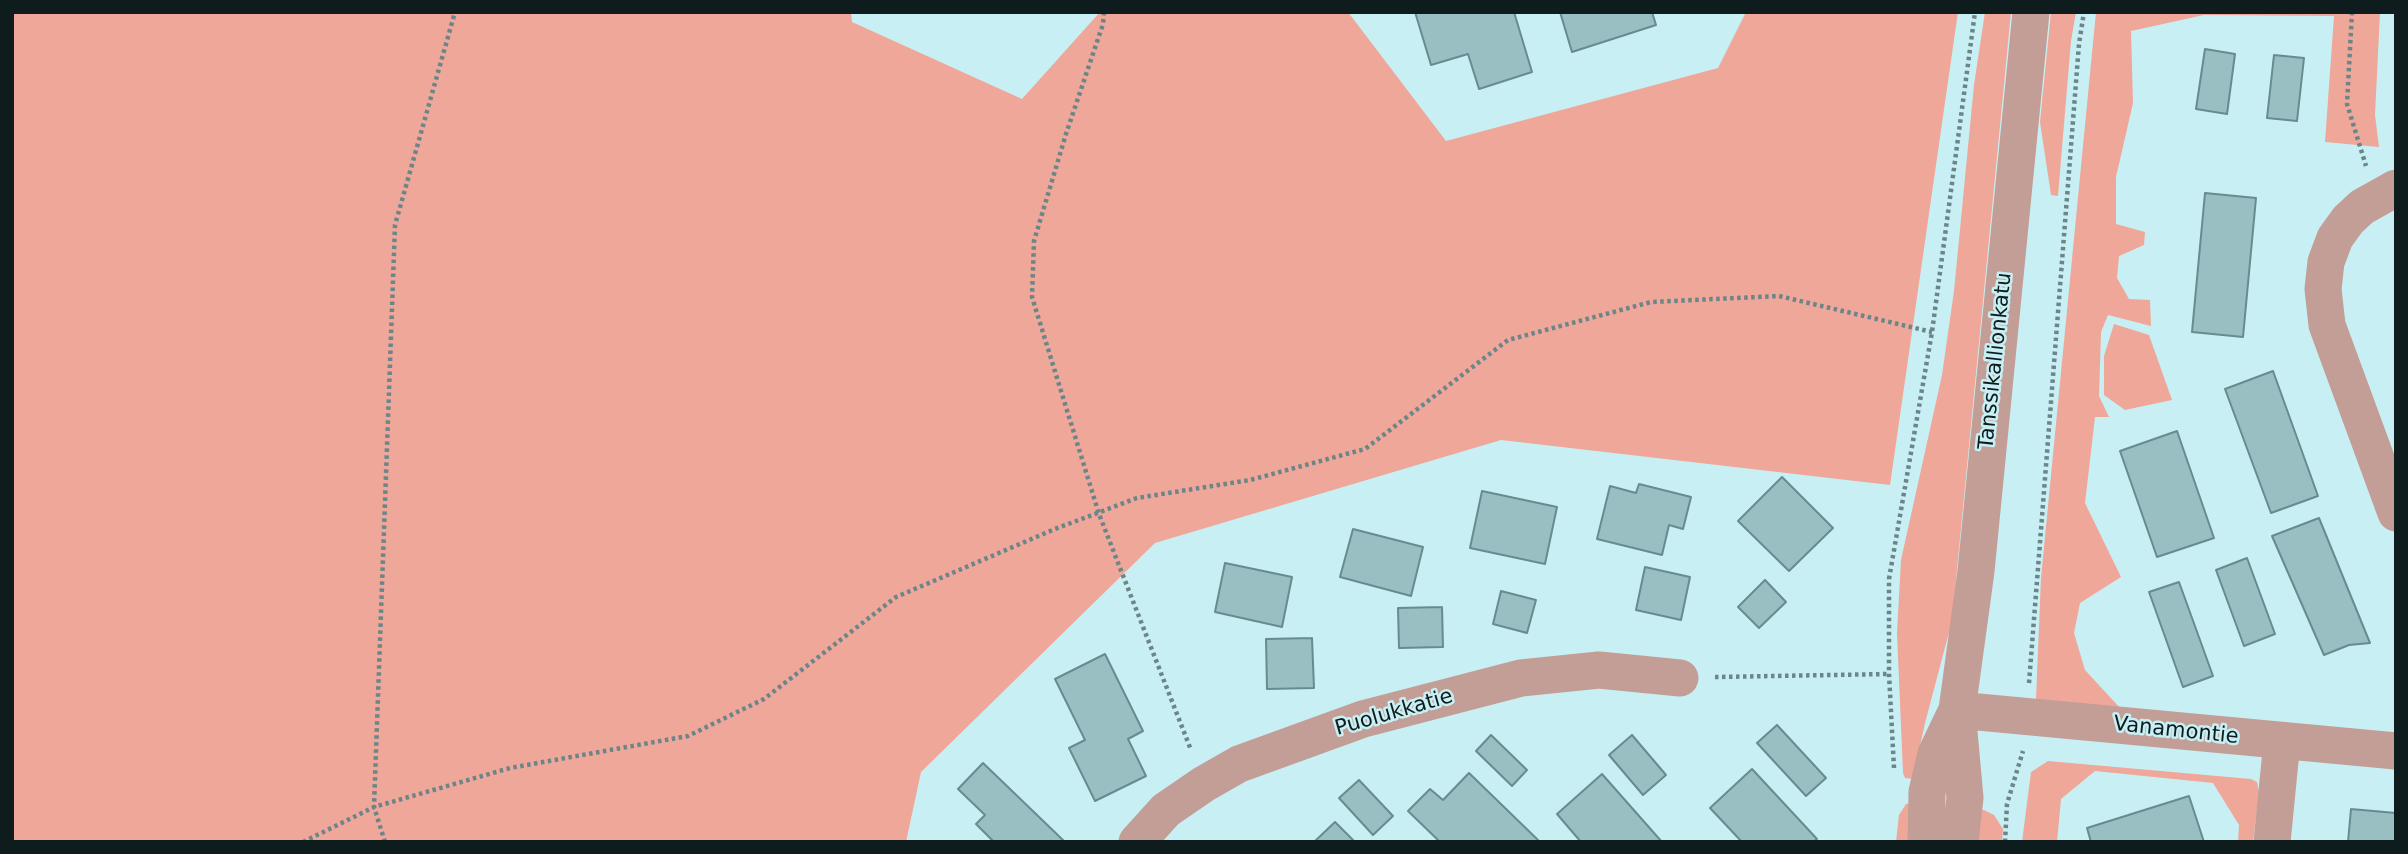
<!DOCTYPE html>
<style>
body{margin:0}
#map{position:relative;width:2408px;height:854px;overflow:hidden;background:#c8eff4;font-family:"DejaVu Sans",sans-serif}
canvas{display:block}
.frame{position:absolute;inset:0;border:14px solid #0e1c1e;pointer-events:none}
</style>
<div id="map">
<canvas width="2408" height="854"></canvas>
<div class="frame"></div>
</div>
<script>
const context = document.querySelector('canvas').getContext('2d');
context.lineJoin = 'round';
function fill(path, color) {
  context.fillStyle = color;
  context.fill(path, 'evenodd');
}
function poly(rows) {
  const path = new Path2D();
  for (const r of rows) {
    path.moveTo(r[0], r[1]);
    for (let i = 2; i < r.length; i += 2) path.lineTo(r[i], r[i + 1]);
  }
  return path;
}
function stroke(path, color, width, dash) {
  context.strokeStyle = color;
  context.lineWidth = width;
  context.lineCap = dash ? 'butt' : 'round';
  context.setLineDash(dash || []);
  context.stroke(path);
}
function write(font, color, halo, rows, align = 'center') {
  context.font = font + ' "DejaVu Sans",sans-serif';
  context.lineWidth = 5;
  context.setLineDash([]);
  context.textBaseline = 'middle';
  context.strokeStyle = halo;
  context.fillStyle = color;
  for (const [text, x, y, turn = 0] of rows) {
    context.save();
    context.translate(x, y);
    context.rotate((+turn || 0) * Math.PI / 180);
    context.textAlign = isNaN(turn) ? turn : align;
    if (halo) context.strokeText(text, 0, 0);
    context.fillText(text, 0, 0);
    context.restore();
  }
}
fill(poly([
 [12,12,851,12,852,22,1022,99,1100,12,1348,12,1446,141,1718,68,1746,12,1958,12,1890,485,1501,440,1155,543,921,772,906,842,12,842],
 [1985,12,2011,12,1952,621,1925,723,1913,779,1905,778,1903,773,1897,633,1901,560,1942,375,1954,291,1974,85],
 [2051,12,2076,12,2071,41,2058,196,2051,195,2040,122],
 [2096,12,2380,12,2375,115,2379,147,2325,142,2334,16,2204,15,2131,31,2133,103,2116,177,2116,224,2145,232,2144,245,2119,256,2117,278,2129,299,2150,300,2151,326,2108,315,2101,332,2099,396,2109,417,2095,417,2085,503,2121,577,2080,603,2074,633,2085,670,2120,708,2038,701,2036,699,2041,578],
 [2114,324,2149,335,2172,400,2125,410,2104,395,2104,356],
 [2048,761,2251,779,2257,782,2259,792,2253,842,2238,842,2239,825,2213,783,2095,771,2061,799,2057,842,2022,842,2031,772],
 [1916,802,1915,842,1896,842,1899,815,1906,804],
 [1975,810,1984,810,1994,815,2003,829,2002,842,1973,842]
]), '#efa799');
const building = poly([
 [1415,12,1514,12,1532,72,1479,89,1468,54,1431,65,1415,12],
 [1560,12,1652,12,1656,25,1572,52,1560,12],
 [2205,49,2235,54,2227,114,2196,109,2205,49],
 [2274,55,2304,58,2297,121,2267,118,2274,55],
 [2205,193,2256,198,2243,337,2192,332,2205,193],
 [2273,371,2318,496,2271,513,2225,389,2273,371],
 [2177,431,2214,538,2157,557,2120,451,2177,431],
 [1782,477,1833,528,1789,571,1738,521,1782,477],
 [1639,484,1691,497,1683,529,1669,525,1662,555,1597,539,1610,486,1636,493,1639,484],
 [1482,491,1557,507,1545,564,1470,548,1482,491],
 [2319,518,2370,643,2349,645,2324,655,2272,536,2319,518],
 [1353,529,1423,547,1411,596,1340,577,1353,529],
 [2247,558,2275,634,2244,646,2216,570,2247,558],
 [1225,563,1292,577,1282,627,1215,612,1225,563],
 [1645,567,1690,577,1681,620,1636,610,1645,567],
 [1765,580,1786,602,1759,628,1738,607,1765,580],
 [2179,582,2213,676,2183,687,2149,592,2179,582],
 [1501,591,1536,600,1527,633,1493,624,1501,591],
 [1442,607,1443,647,1399,648,1398,608,1442,607],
 [1312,638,1314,688,1267,689,1266,639,1312,638],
 [1105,654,1143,731,1128,739,1146,776,1095,801,1069,748,1085,740,1055,679,1105,654],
 [1777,725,1826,778,1806,796,1757,743,1777,725],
 [1491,735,1527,770,1512,786,1476,751,1491,735],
 [1632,735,1666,775,1643,795,1609,755,1632,735],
 [983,763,1065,842,994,842,976,824,985,815,958,789,983,763],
 [1752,769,1817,839,1813,842,1742,842,1710,808,1752,769],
 [1469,773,1538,840,1536,842,1440,842,1408,811,1430,789,1443,800,1469,773],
 [1602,774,1662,842,1581,842,1557,814,1602,774],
 [1359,780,1393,816,1373,835,1339,798,1359,780],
 [2189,796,2204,842,2091,842,2087,828,2189,796],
 [2351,809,2396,813,2396,842,2348,842,2351,809],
 [1335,822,1355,842,1314,842,1335,822]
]);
fill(building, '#99bfc3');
stroke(building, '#678b90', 2);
stroke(poly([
 [1104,12,1103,24,1066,134,1034,241,1032,297,1099,514,1191,750],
 [2352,12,2347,104,2366,166],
 [1715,677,1889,674],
 [2029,683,2079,44,2084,12],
 [1894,768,1889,674,1889,579,1932,332,1975,12],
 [303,842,374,807,510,768,688,736,764,699,896,597,1055,529,1137,498,1250,480,1365,449,1508,340,1651,302,1779,296,1932,332],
 [385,842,374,807,395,225,455,12],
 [2005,842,2007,804,2023,751]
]), '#6b8589', 4.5, [3.5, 3.5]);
stroke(poly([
 [2396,188,2362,207,2348,220,2335,238,2326,262,2323,289,2327,325,2396,513],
 [1957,710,2396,751],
 [1137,842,1166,810,1204,784,1239,764,1363,719,1521,678,1599,670,1680,678],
 [1926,842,1927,792,1936,754,1957,710],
 [1960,842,1965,798,1957,710,1976,571,2031,12],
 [2272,842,2282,741]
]), '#c29e96', 37);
write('21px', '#0e1c1e', '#c8eff4', [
 ["Tanssikallionkatu",1996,361,-84],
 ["Puolukkatie",1394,713,-16],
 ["Vanamontie",2176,731,6]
]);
</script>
